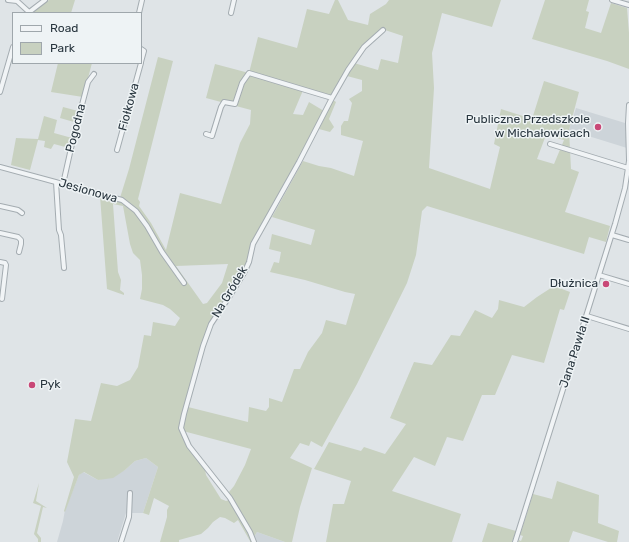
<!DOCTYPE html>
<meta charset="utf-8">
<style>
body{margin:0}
#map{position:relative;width:629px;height:542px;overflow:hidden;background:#dfe4e7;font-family:Rubik,sans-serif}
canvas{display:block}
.legend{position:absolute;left:12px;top:12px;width:130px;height:52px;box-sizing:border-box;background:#eef3f5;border:1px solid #9fa7ac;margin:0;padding:5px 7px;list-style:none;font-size:12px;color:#28353e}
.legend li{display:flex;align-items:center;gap:8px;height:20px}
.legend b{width:20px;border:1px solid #9fa7ac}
</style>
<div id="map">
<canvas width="629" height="542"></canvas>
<ul class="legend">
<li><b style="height:5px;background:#f1f4f6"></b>Road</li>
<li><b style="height:11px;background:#c8d1c0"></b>Park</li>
</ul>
</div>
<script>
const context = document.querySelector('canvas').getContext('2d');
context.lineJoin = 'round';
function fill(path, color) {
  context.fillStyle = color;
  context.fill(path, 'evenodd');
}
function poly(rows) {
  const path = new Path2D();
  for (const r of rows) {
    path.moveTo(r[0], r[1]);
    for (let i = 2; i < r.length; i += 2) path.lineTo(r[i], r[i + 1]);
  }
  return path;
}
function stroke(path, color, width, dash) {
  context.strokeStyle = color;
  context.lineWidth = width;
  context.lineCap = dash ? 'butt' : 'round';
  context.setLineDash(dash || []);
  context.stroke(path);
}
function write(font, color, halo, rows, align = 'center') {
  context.font = font + ' Rubik,sans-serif';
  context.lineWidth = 3;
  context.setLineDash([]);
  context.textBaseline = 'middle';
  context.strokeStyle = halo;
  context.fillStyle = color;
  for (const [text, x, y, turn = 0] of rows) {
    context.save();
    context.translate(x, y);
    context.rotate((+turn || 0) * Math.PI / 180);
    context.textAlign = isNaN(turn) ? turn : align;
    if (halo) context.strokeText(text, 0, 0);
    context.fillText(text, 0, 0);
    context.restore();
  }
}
fill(poly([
 [576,108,625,123,627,148,569,130],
 [146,458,158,467,143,513,126,513,117,542,57,542,63,521,65,510,79,475,83,472,98,480,125,470,135,461],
 [257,532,285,542,256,542,254,537]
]), '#cdd4d9');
fill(poly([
 [49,0,75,0,71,13,32,13],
 [335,0,338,0,348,20,368,25,370,14,386,4,389,0,501,0,492,27,442,13,432,53,434,88,429,168,490,189,500,147,494,144,501,109,532,119,544,81,579,92,569,130,571,169,579,172,565,212,610,226,606,242,589,237,584,254,427,206,422,211,416,255,407,283,357,384,322,447,311,441,309,446,300,443,290,458,312,468,300,507,292,542,285,542,257,532,254,537,229,492,234,486,245,465,251,449,183,431,183,426,188,407,248,422,249,407,266,411,269,407,269,398,282,402,294,369,300,369,308,352,322,333,326,320,346,325,355,294,345,292,305,280,270,272,274,262,279,263,281,252,269,249,272,234,311,245,315,230,272,217,303,161,319,166,331,168,354,176,363,141,341,135,341,126,344,121,348,121,352,103,349,99,362,91,362,80,347,76,354,63,378,70,381,59,398,63,403,36,385,30,384,28,363,46,331,96,304,88,293,114,303,115,309,102,324,111,252,244,248,261,204,339,179,424,180,431,187,447,205,469,206,475,221,499,226,501,229,500,249,533,252,542,250,542,250,541,238,520,234,523,225,518,220,517,213,522,208,528,201,534,179,540,179,542,160,542,167,517,167,510,169,506,154,498,149,515,143,513,158,467,146,458,135,461,125,470,113,478,98,480,84,472,79,475,65,512,64,511,74,477,67,462,75,419,91,421,101,383,117,386,130,380,138,367,144,335,151,336,153,322,175,326,180,318,170,309,163,305,140,299,142,289,142,275,140,260,133,253,130,244,123,206,113,204,118,272,121,280,120,290,124,293,124,295,107,289,100,196,119,201,129,169,158,57,173,61,138,199,140,202,139,206,151,223,166,250,180,193,221,204,240,143,250,124,251,110,206,98,215,64,249,73,258,37,297,48,307,9,329,14],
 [546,135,564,140,554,164,537,159],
 [228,264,222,283,207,303,203,304,176,266],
 [545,0,589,0,586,11,589,12,585,28,601,33,611,3,627,8,629,33,629,69,607,61,532,39],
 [58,63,92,63,83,97,51,92],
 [333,100,336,102,329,119,334,127,330,132,319,129],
 [63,107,78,111,74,122,60,118],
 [44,116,57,120,54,133,72,138,69,148,54,144,51,149,44,147,45,141,38,140,30,170,11,165,16,138,38,139],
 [554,286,570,292,564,310,560,309,544,363,512,355,495,395,482,395,463,441,447,437,435,466,414,457,392,491,461,514,452,542,326,542,333,504,344,504,351,481,314,469,329,442,361,451,364,447,385,454,406,424,390,418,414,362,432,365,451,335,460,336,475,310,492,318,498,309,499,300,524,307,537,297],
 [557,481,599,495,598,523,619,531,617,542,608,542,573,531,569,542,518,542,519,540,521,541,523,536,520,535,533,494,552,499],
 [39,483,36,501,47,508,43,507,37,533,41,538,41,542,38,542,38,539,34,534,41,506,33,503],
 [488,523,516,531,512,542,482,542]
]), '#c8d1c0');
const minor = poly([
 [8,0,17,1,29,12],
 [612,0,629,5],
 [28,13,45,0],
 [139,13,142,0],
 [231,13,234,0],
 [141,49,144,51,141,62],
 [0,92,13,47],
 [629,105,628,123,629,160],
 [206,134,212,136,221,107,224,102,235,104,242,83,249,73,332,98],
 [550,144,628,168],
 [117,150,141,63],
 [0,167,122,200,136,211,147,226,162,252,184,283],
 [56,182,59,230,61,235,64,268],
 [63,184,74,135,88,82,94,74],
 [0,206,18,210,22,213],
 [0,233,18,237,21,240,21,244,19,252],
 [612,235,629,240],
 [0,262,5,263,6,265,2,299],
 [599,275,629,284],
 [587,316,629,329],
 [121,542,129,517,130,493],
 [254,542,250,532,230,498,189,446,181,428,184,414,203,346,211,324,231,294,244,273,249,262,253,244,299,162,332,98,348,70,364,47,383,30],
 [515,542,615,224,625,188,629,161]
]);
stroke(minor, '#a4acb1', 6);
stroke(minor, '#f1f4f6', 4);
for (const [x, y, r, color] of [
 [598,127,4,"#c94877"],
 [606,284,4,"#c94877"],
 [32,385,4,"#c94877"]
]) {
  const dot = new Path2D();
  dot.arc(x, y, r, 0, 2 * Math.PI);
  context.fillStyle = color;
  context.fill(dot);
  stroke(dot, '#eef3f5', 1.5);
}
write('12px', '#28353e', '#eef3f5', [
 ["Fiołkowa",129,107,-75],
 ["Pogodna",76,128,-76],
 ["Jesionowa",88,191,16],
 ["Na Gródek",230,292,-59],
 ["Jana Pawła II",575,352,-72]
]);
write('12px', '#28353e', '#eef3f5', [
 ["Publiczne Przedszkole",590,120],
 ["w Michałowicach",590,134],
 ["Dłużnica",598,284],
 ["Pyk",40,385,"left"]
], 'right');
</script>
